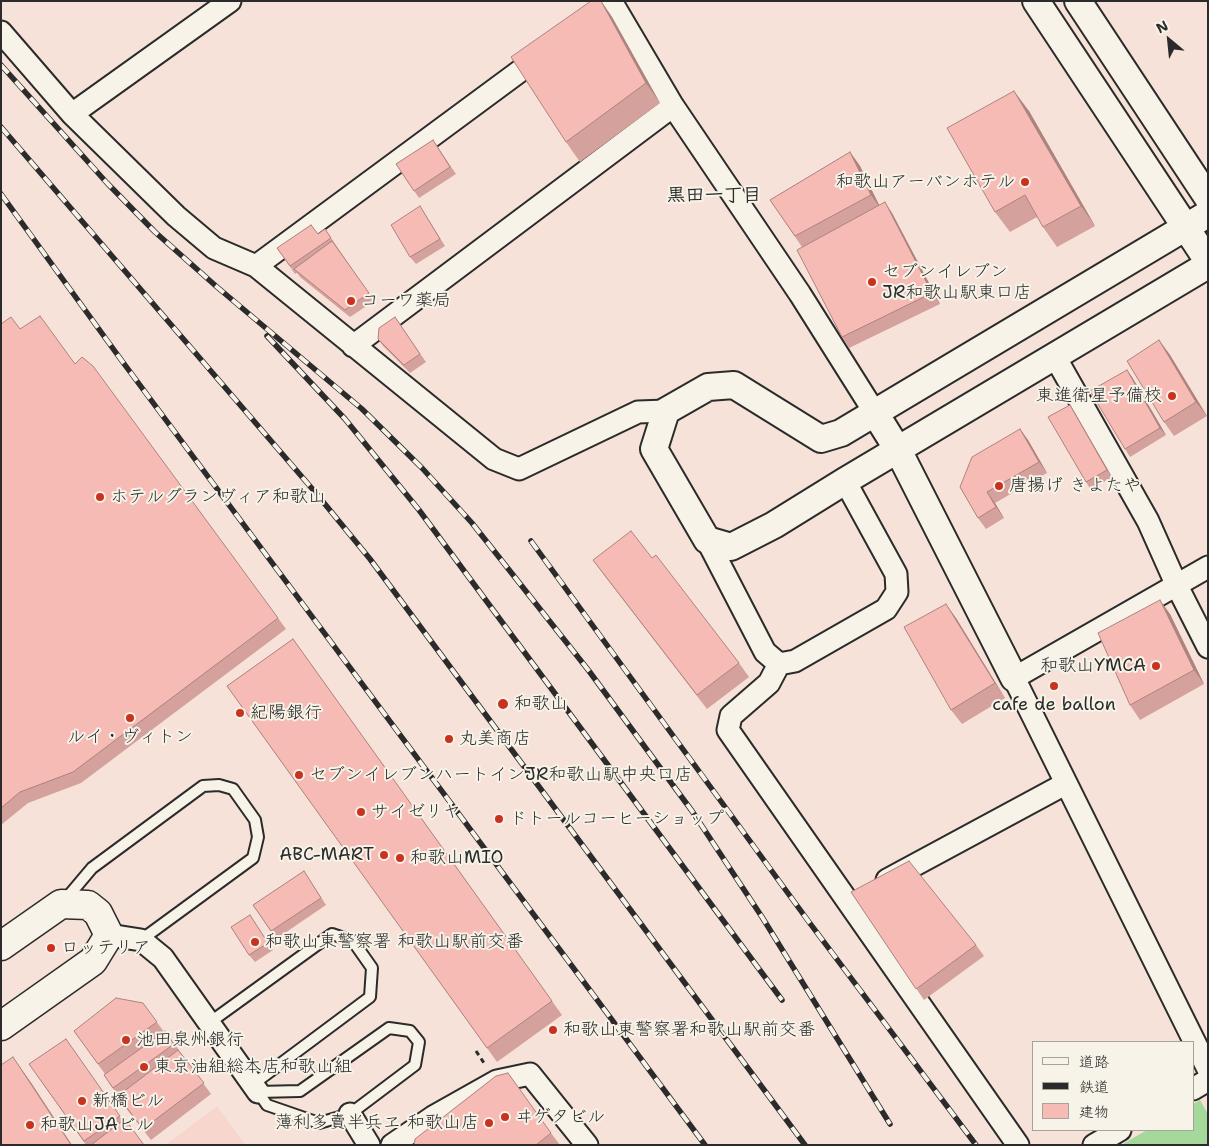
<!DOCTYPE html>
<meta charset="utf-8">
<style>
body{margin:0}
#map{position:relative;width:1209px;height:1146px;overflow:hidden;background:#f7e2d9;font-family:"Shantell Sans","Klee One",sans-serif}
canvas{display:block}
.frame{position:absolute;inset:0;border:2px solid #2b2b2b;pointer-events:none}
.legend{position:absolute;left:1032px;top:1041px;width:162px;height:90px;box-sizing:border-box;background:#f7f3e8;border:1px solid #a5a39c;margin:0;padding:6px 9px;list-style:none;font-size:15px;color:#2b2b2b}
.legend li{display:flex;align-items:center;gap:10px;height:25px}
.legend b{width:25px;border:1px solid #a5a39c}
.north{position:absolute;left:1144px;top:15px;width:50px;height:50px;-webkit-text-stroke:4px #f7f3e8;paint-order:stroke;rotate:332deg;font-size:14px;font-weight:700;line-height:20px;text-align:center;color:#2b2b2b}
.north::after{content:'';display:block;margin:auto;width:18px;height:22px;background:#2b2b2b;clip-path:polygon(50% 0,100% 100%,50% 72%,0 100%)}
</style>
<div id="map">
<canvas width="1209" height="1146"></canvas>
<div class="frame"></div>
<ul class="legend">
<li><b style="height:6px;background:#f7f3e8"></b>道路</li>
<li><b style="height:6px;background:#2b2b2b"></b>鉄道</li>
<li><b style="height:14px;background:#f7bbb5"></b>建物</li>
</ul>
<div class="north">N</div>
</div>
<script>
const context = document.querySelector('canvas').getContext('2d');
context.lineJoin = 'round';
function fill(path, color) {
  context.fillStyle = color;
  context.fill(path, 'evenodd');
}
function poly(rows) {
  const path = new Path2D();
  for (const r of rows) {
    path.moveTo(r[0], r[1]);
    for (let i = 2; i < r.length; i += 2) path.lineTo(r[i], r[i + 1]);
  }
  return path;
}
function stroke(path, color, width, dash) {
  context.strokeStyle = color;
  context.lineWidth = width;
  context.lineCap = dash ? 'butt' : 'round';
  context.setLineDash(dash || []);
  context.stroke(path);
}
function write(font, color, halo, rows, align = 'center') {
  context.font = font + ' "Shantell Sans","Klee One",sans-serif';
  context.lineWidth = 4;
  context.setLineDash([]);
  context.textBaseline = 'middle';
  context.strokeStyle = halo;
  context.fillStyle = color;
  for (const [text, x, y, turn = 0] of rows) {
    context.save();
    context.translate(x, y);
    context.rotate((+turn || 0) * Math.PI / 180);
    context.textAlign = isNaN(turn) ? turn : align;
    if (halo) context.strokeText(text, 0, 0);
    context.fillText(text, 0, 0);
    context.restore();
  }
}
fill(poly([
 [217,1106,246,1145,166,1145]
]), '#f7d6ce');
fill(poly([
 [1200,1100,1208,1114,1208,1145,1121,1145,1147,1130,1193,1130,1193,1104]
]), '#a5d99c');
const service = poly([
 [65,900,92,868,203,786,219,785,233,789,255,820,258,837,253,858,141,940],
 [209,1023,332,934,353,941,372,968,370,997,252,1085],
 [389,1028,410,1031,419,1042,415,1065,350,1114,319,1123,267,1105,258,1092,300,1091,389,1028]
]);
const minor = poly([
 [611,1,673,106,800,294,875,413],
 [1,32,72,114,176,216,214,248,256,266,494,459,519,469,638,412,666,411],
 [72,114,230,1],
 [256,266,543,54],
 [353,346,673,106],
 [1054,355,1148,521,1177,586,1208,647],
 [707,540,765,652,779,664],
 [1208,567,1014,678,1208,1069],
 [779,664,769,683,731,716,728,730,1018,1145],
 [779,664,795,661,886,609,897,592,896,574,845,481],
 [887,880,1065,784],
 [109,935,141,940,163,958,258,1092],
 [1193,1089,1208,1080],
 [350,1114,369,1145],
 [392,1145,433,1117,497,1081,530,1074,587,1145],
 [1094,1145,1120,1130]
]);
const tertiary = poly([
 [1036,1,1208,261],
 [1078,1,1208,198],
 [1208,214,841,433,821,439,734,385,708,387,666,411,654,449,707,540,731,547,774,525,845,481,1208,265],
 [875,413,898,450,1014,678]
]);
const primary = poly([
 [1,946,61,904,88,905,98,913,109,935,93,961,1,1026]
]);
stroke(service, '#2b2b2b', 14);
stroke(minor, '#2b2b2b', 25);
stroke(tertiary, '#2b2b2b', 30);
stroke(primary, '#2b2b2b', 31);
stroke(poly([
 [476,1051,484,1063]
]), '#2b2b2b', 3, [5, 4]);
stroke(service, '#f7f3e8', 10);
stroke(minor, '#f7f3e8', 21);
stroke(tertiary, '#f7f3e8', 26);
stroke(primary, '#f7f3e8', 28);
const rail = poly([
 [1,65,107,183,155,232,217,287,362,409,422,468,472,523,589,671,692,811,762,917,890,1124],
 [1,127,315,492,370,559,805,1145],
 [1,194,122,361,705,1145],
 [267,336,345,419,419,510,782,1000],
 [531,541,809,922,976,1145]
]);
stroke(rail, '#2b2b2b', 5.5);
stroke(rail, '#f7f3e8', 4, [11]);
fill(poly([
 [591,1,601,1,612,17,660,103,580,162,566,142],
 [1029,111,1095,226,1057,247,1043,227,1037,217,1010,232,995,212],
 [433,140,456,174,419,198,396,164],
 [850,152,860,166,879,205,892,213,940,304,849,348,842,337,802,247,770,200],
 [420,206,445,246,416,264,410,257],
 [325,229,374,301,350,317,300,277,297,273,295,274,277,248,318,234],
 [395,317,426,362,410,373,383,346,378,339],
 [1,324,20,329,75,364,278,618,286,629,81,783,28,803,1,825],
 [1159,340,1170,355,1207,416,1174,436,1164,422],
 [1127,370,1132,377,1166,435,1130,457,1125,449],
 [1070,405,1075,413,1112,477,1091,490,1086,482],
 [1020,429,1028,440,1047,473,995,503,1004,518,986,529,978,518,960,487],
 [652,558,739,663,749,677,707,709,604,575,593,560],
 [1170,614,1204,684,1140,720,1130,705],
 [956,618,1005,698,962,724,951,710],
 [293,639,562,1015,497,1062,227,686],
 [304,871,326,905,276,939,253,905],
 [851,892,976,945,984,956,924,1000],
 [250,915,273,950,255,962,249,955],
 [143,1003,164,1032,165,1031,211,1094,151,1140,125,1107,104,1075,105,1074,74,1031],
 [66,1039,123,1121,144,1145,86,1145,29,1064],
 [551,1133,560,1145,414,1145]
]), '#d4a19c');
fill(poly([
 [601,1,612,17,660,103,646,83],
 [1014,91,1029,111,1095,226,1081,206],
 [850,152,860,166,881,209,871,195],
 [885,202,892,213,940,304,932,293],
 [1159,340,1170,355,1207,416,1196,402],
 [1127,370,1132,377,1166,435,1160,428],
 [1070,405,1075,413,1112,477,1107,470],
 [1020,429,1028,440,1047,473,1039,462],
 [987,492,995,503,1004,518,996,507],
 [1160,600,1170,614,1204,684,1194,670],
 [946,604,956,618,1005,698,995,683],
 [13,1057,32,1084,72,1145,71,1145]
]), '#ad837f');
const building = poly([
 [591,1,601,1,646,83,566,142,511,57,591,1],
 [1014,91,1081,206,1043,227,1025,195,995,212,947,128,1014,91],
 [433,140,450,167,414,191,396,164,433,140],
 [850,152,871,195,795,236,770,200,850,152],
 [885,202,932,293,842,337,797,250,885,202],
 [420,206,440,239,410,257,391,225,420,206],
 [311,225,318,234,325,229,331,238,290,266,277,248,311,225],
 [332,241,369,293,345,310,294,269,332,241],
 [40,316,75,364,82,357,93,366,278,618,73,772,20,792,1,808,1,324,11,317,20,329,40,316],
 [395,317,420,354,404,365,378,339,379,328,395,317],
 [1159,340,1196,402,1164,422,1127,361,1159,340],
 [1127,370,1160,428,1125,449,1090,391,1127,370],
 [1070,405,1107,470,1086,482,1048,417,1070,405],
 [1020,429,1039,462,987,492,996,507,978,518,960,487,972,457,1020,429],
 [631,531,652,558,656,555,739,663,697,695,593,560,631,531],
 [1160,600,1194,670,1130,705,1098,633,1160,600],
 [946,604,995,683,951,710,904,627,946,604],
 [293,639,552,1001,487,1048,227,686,293,639],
 [909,861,976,945,916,989,851,892,909,861],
 [304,871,321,898,271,931,253,905,304,871],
 [250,915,268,943,249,955,231,927,250,915],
 [116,998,143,1003,157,1022,98,1064,74,1031,116,998],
 [165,1031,174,1044,113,1088,104,1075,165,1031],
 [66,1039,120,1116,84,1141,29,1064,66,1039],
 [178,1050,204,1083,143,1129,118,1096,178,1050],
 [13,1057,71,1145,1,1145,1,1065,13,1057],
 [508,1073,551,1133,536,1145,414,1145,415,1139,496,1076,508,1073],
 [125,1119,144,1145,91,1145,125,1119]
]);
fill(building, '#f7bbb5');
stroke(building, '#ad837f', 1);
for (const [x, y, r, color] of [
 [1025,182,5,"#c8321e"],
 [872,282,5,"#c8321e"],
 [351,301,5,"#c8321e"],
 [1172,396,5,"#c8321e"],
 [999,486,5,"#c8321e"],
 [100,497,5,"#c8321e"],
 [1156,666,5,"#c8321e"],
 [1054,686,5,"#c8321e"],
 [503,704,6,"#c8321e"],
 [240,713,5,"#c8321e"],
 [130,718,5,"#c8321e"],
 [449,739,5,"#c8321e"],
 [299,775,5,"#c8321e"],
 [361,812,5,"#c8321e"],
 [499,819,5,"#c8321e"],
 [384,855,5,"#c8321e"],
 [400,858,5,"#c8321e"],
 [255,942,5,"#c8321e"],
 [51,948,5,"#c8321e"],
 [553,1030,5,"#c8321e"],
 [126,1040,5,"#c8321e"],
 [144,1067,5,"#c8321e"],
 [82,1101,5,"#c8321e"],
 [505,1117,5,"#c8321e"],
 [489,1123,5,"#c8321e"],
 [30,1125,5,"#c8321e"]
]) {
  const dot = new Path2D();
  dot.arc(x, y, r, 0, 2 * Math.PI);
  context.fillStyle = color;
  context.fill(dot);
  stroke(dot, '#f7f3e8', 2);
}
write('18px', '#2b2b2b', '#f7f3e8', [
 ["和歌山アーバンホテル",1015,182,"right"],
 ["セブンイレブン",882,272],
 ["JR和歌山駅東口店",882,293],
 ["コーワ薬局",361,301],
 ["東進衛星予備校",1162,396,"right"],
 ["唐揚げ きよたや",1009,486],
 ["ホテルグランヴィア和歌山",110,497],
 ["和歌山YMCA",1146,666,"right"],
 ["和歌山",514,704],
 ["cafe de ballon",1054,705,"center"],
 ["紀陽銀行",250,713],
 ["ルイ・ヴィトン",130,737,"center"],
 ["丸美商店",459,739],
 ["セブンイレブンハートインJR和歌山駅中央口店",309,775],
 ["サイゼリヤ",371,812],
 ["ドトールコーヒーショップ",509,819],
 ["ABC-MART",374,855,"right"],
 ["和歌山MIO",410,858],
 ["和歌山東警察署 和歌山駅前交番",265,942],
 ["ロッテリア",61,948],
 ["和歌山東警察署和歌山駅前交番",563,1030],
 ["池田泉州銀行",136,1040],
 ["東京油組総本店和歌山組",154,1067],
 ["新橋ビル",92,1101],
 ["ヰゲタビル",515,1117],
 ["薄利多賣半兵ヱ 和歌山店",479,1123,"right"],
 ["和歌山JAビル",40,1125]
], 'left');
write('bold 19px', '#2b2b2b', '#f7f3e8', [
 ["黒田一丁目",714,196]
]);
</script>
